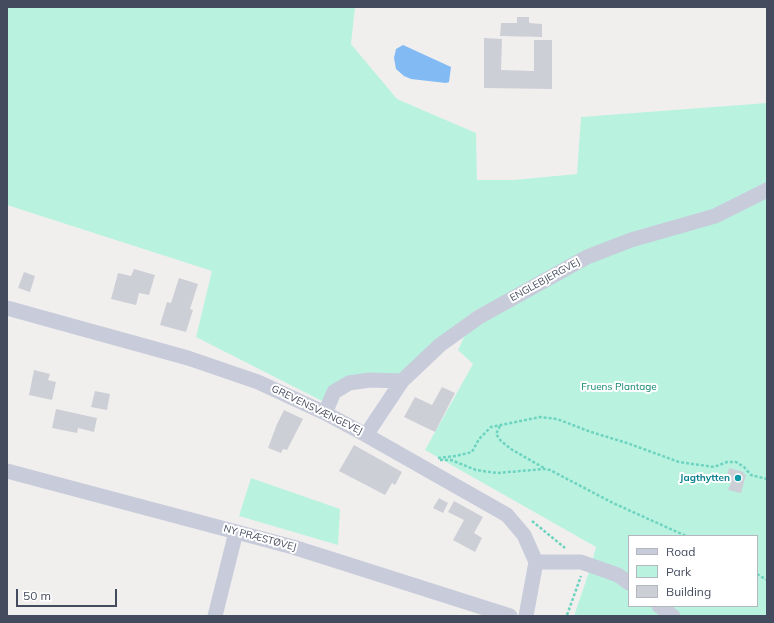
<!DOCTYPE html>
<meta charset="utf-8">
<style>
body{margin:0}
#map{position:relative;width:774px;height:623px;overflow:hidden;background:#f1efee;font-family:Mulish,sans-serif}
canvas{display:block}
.frame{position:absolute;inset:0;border:8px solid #454b5e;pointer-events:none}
.legend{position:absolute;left:628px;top:535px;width:130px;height:72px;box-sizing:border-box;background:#fff;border:1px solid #b5b7bf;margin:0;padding:5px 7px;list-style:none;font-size:12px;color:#454b5e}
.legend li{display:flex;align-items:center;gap:8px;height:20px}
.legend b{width:20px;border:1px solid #b5b7bf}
.scale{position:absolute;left:16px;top:589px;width:101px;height:18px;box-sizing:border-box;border:2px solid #454b5e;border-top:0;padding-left:5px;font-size:12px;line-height:14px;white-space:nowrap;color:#454b5e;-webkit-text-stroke:3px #fff;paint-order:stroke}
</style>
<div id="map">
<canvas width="774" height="623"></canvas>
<div class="frame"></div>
<ul class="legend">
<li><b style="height:5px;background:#c7cbda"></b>Road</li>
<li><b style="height:11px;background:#b9f3e0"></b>Park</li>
<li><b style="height:11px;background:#cdcfd7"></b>Building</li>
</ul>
<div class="scale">50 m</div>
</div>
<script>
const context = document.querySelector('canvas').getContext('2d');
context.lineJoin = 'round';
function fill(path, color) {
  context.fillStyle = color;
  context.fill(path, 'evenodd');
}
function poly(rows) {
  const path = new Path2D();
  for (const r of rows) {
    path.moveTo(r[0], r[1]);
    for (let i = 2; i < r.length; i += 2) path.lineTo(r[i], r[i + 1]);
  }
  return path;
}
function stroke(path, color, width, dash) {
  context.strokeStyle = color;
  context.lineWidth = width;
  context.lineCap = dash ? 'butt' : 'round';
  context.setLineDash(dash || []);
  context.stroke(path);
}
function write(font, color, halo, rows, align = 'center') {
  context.font = font + ' Mulish,sans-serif';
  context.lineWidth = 4;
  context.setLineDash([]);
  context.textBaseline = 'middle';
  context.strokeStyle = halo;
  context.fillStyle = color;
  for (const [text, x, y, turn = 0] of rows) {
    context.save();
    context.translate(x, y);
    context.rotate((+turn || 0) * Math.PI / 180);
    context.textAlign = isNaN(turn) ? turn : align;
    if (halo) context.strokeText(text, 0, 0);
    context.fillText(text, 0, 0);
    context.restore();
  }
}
fill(poly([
 [7,7,355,7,351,44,397,99,476,133,477,180,513,180,577,174,581,117,767,103,767,616,574,616,591,566,596,547,425,450,473,364,458,350,477,309,441,338,401,374,350,377,324,402,196,337,212,271,7,205],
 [629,536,757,536,757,606,629,606],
 [251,478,340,509,338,545,239,516]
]), '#b9f3e0');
fill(poly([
 [403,45,451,67,449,82,446,83,411,79,404,76,396,69,394,58,396,49]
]), '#82baf4');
fill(poly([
 [517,17,529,17,529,23,542,24,542,37,500,36,501,23,517,23],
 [484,38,502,39,501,70,534,71,534,40,552,40,552,89,484,88],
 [134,269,155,275,149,295,139,293,136,305,111,299,118,273,131,276],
 [24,272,35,276,30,292,18,288],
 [179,278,198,284,190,309,193,310,186,332,160,325,167,302,171,303],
 [34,370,50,374,48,380,56,382,52,400,29,395],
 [442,387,455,393,435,432,404,417,415,397,432,405],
 [95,391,110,394,107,410,91,407],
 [56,409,97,418,94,432,78,428,77,433,52,428],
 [284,410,303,419,287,450,283,449,281,453,268,448,277,424],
 [354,445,402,472,395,485,392,483,385,495,339,471],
 [729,468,744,472,743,474,746,475,741,493,728,490,731,482,726,481],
 [439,498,448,503,443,513,433,508],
 [454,501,483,517,474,533,482,538,475,552,453,540,464,520,448,512]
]), '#cdcfd7');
stroke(poly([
 [500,426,496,434,501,441,511,449,544,468],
 [438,458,456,456,472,452,479,439,491,427,540,417,557,419,591,432,627,443,679,462,714,467,727,462,736,462,744,467,751,475,767,479],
 [440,460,451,460,476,470,497,473,544,469,550,470,613,503,686,536],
 [532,521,565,548],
 [757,574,767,580],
 [567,615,581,576]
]), '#6ed4c0', 2.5, [3, 2]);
stroke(poly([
 [7,308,188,358,258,382,325,413,366,435,507,515,524,535,536,562,526,616],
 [325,413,334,392,349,383,370,380,402,381],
 [366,435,402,381,440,345,479,317,587,257,631,240,715,216,767,190],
 [7,471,293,547,510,616],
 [536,562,581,562,618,575,629,583],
 [659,606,673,616],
 [215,616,236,532]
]), '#c7cbda', 15);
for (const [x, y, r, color] of [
 [738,478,4,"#0f9aa8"]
]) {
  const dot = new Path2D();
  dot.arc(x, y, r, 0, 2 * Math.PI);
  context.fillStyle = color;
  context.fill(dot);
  stroke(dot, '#fff', 1.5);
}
write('10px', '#454b5e', '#fff', [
 ["ENGLEBJERGVEJ",545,280,-29],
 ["GREVENSVÆNGEVEJ",317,410,26],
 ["NY PRÆSTØVEJ",260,538,15]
]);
write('10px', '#0f866d', '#fff', [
 ["Fruens Plantage",619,387]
]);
write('bold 10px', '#0d838f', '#fff', [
 ["Jagthytten",730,478]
], 'right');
</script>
